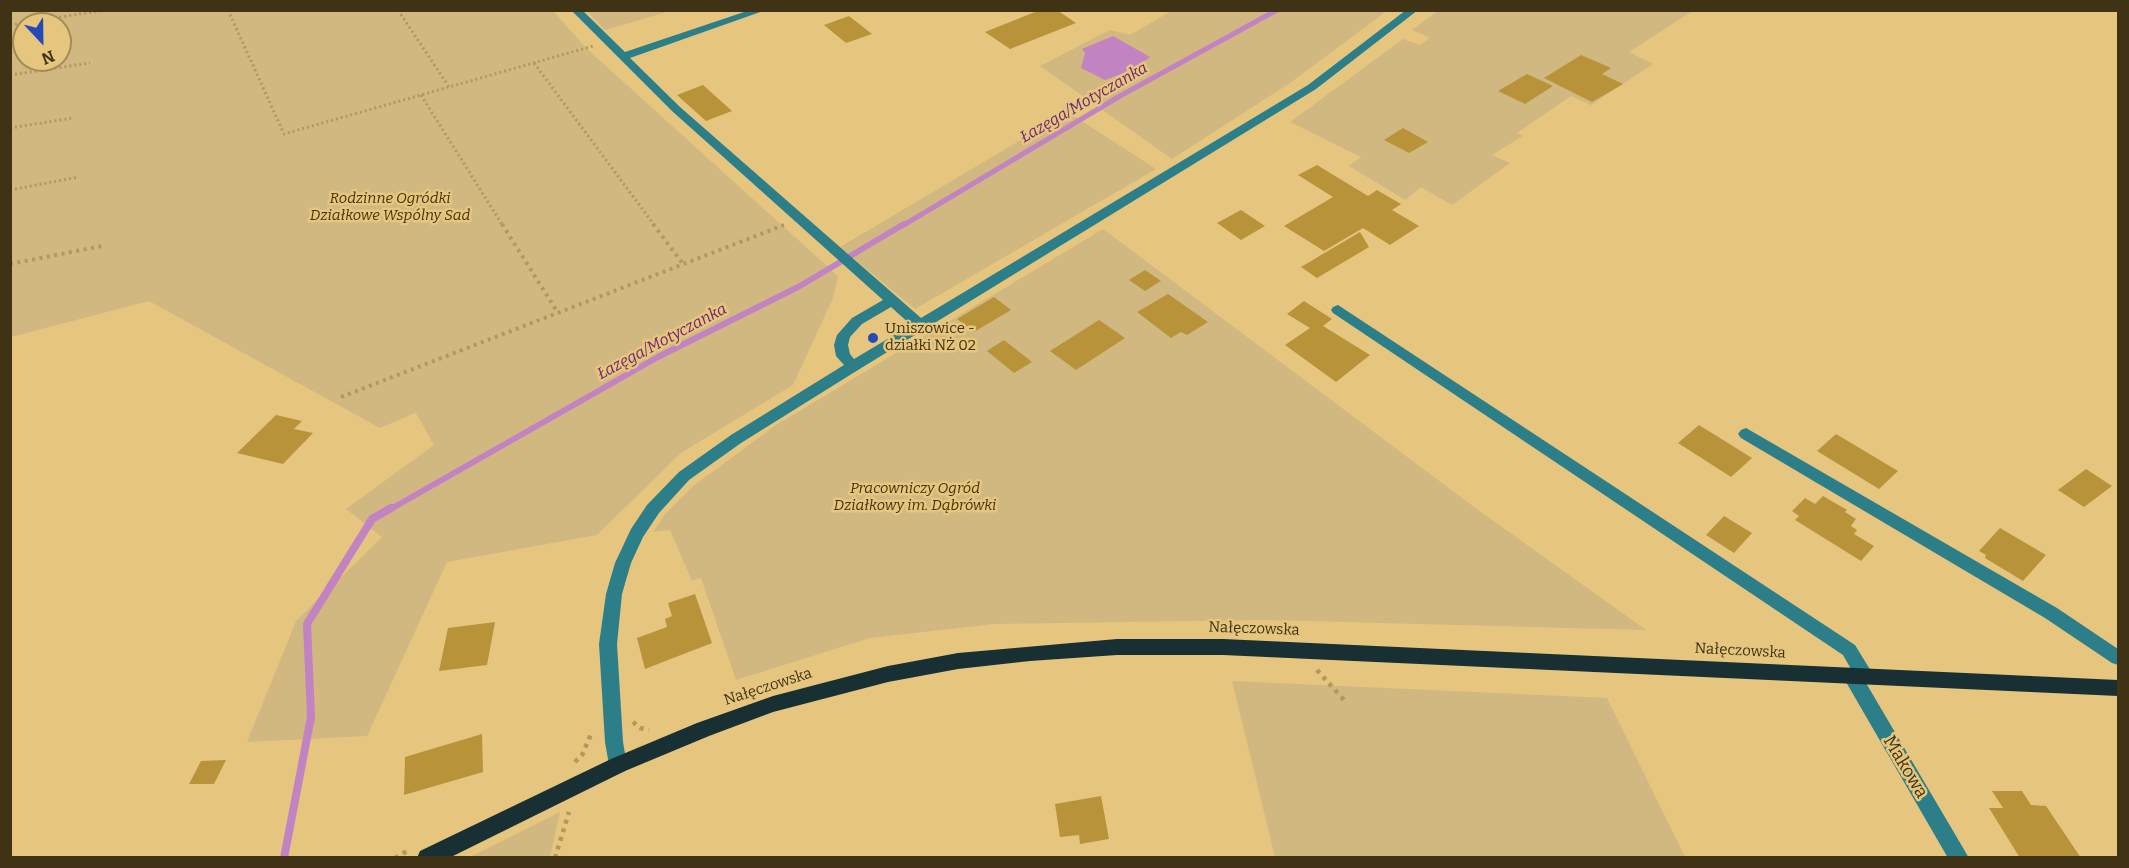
<!DOCTYPE html>
<meta charset="utf-8">
<style>
body{margin:0}
#map{position:relative;width:2129px;height:868px;overflow:hidden;background:#e6c67e;font-family:Bitter,serif}
canvas{display:block}
.frame{position:absolute;inset:0;border:12px solid #403315;pointer-events:none}
.north{position:absolute;left:12px;top:12px;width:60px;height:60px;box-sizing:border-box;background:#e6c67e;border:2px solid #a48b54;border-radius:50%;rotate:158deg;font-size:16px;font-weight:700;line-height:24px;text-align:center;color:#403315}
.north::after{content:'';display:block;margin:auto;width:21px;height:27px;background:#2749b8;clip-path:polygon(50% 0,100% 100%,50% 72%,0 100%)}
</style>
<div id="map">
<canvas width="2129" height="868"></canvas>
<div class="frame"></div>
<div class="north">N</div>
</div>
<script>
const context = document.querySelector('canvas').getContext('2d');
context.lineJoin = 'round';
function fill(path, color) {
  context.fillStyle = color;
  context.fill(path, 'evenodd');
}
function poly(rows) {
  const path = new Path2D();
  for (const r of rows) {
    path.moveTo(r[0], r[1]);
    for (let i = 2; i < r.length; i += 2) path.lineTo(r[i], r[i + 1]);
  }
  return path;
}
function stroke(path, color, width, dash) {
  context.strokeStyle = color;
  context.lineWidth = width;
  context.lineCap = dash ? 'butt' : 'round';
  context.setLineDash(dash || []);
  context.stroke(path);
}
function write(font, color, halo, rows, align = 'center') {
  context.font = font + ' Bitter,serif';
  context.lineWidth = 5;
  context.setLineDash([]);
  context.textBaseline = 'middle';
  context.strokeStyle = halo;
  context.fillStyle = color;
  for (const [text, x, y, turn = 0] of rows) {
    context.save();
    context.translate(x, y);
    context.rotate((+turn || 0) * Math.PI / 180);
    context.textAlign = isNaN(turn) ? turn : align;
    if (halo) context.strokeText(text, 0, 0);
    context.fillText(text, 0, 0);
    context.restore();
  }
}
fill(poly([
 [11,10,553,11,586,48,838,276,833,298,793,385,681,453,597,535,447,562,367,736,247,742,296,621,382,537,346,509,434,445,416,413,429,407,380,428,149,301,11,337],
 [24,24,60,24,60,60,24,60],
 [1688,10,1691,12,1629,52,1653,64,1591,105,1571,96,1517,133,1523,136,1492,155,1510,163,1452,205,1421,187,1405,200,1349,166,1361,157,1290,122,1403,39,1420,45,1430,38,1412,30,1437,11],
 [587,11,670,11,605,30],
 [1171,11,1387,11,1290,83,1172,159,1040,66,1110,30,1130,35],
 [1068,112,1156,169,915,309,840,247],
 [1103,229,1474,507,1646,630,1266,620,994,624,870,638,736,680,701,578,692,581,670,530,653,532,665,514,693,486,776,425],
 [1232,681,1607,698,1685,857,1275,857],
 [560,812,550,857,470,857]
]), '#d1b880');
fill(poly([
 [1113,36,1150,57,1132,70,1105,80,1081,68,1085,53,1082,49]
]), '#c283c3');
stroke(poly([
 [902,226,1120,96,1277,10]
]), '#c283c3', 5);
stroke(poly([
 [389,510,658,357,800,286,904,224]
]), '#c283c3', 6);
stroke(poly([
 [284,858,311,717,307,624,372,519,391,508]
]), '#c283c3', 8);
fill(poly([
 [1040,10,1057,10,1076,23,1010,49,985,32],
 [849,16,872,34,846,43,824,25],
 [1581,55,1611,68,1602,74,1623,84,1592,102,1544,78],
 [1527,74,1553,86,1525,104,1498,91],
 [703,85,732,111,706,121,677,95],
 [1403,128,1428,142,1409,153,1384,140],
 [1317,165,1368,196,1377,190,1401,204,1392,210,1419,226,1390,245,1363,228,1324,251,1284,226,1333,197,1298,175],
 [1241,210,1265,226,1241,240,1217,223],
 [1360,232,1369,247,1317,278,1301,267],
 [1145,270,1161,281,1145,291,1129,280],
 [1168,294,1208,322,1187,335,1181,332,1171,338,1137,312],
 [994,297,1011,310,974,332,957,319],
 [1304,301,1332,319,1323,326,1370,355,1336,382,1285,345,1310,328,1287,314],
 [1099,320,1125,338,1076,370,1050,351],
 [1004,340,1032,362,1014,373,987,351],
 [276,415,302,421,294,429,313,433,283,464,237,453],
 [1699,425,1752,458,1731,477,1678,443],
 [1836,434,1898,471,1879,489,1817,451],
 [2086,469,2112,486,2084,507,2058,490],
 [1823,496,1847,510,1845,512,1856,519,1851,526,1857,530,1854,534,1874,546,1861,561,1795,520,1799,516,1792,511,1805,498,1815,504],
 [1724,516,1752,533,1734,553,1706,535],
 [2000,528,2046,555,2023,581,1985,558,1986,555,1979,551],
 [695,594,712,643,645,669,637,638,667,627,665,619,672,616,668,603],
 [495,622,487,665,439,671,448,628],
 [482,734,483,772,404,795,405,757],
 [226,760,214,784,189,784,201,761],
 [1992,791,2022,791,2031,805,2046,806,2081,858,2020,858,1989,808,2003,808],
 [1101,796,1109,839,1080,844,1079,835,1060,837,1055,804]
]), '#b8933a');
stroke(poly([
 [228,10,284,134,593,46],
 [398,10,449,87],
 [10,25,105,10],
 [534,63,655,226],
 [10,75,90,63],
 [421,95,503,226],
 [10,128,73,118],
 [10,190,79,177]
]), '#b2985d', 3, [2, 3]);
stroke(poly([
 [502,224,558,313],
 [653,224,683,264],
 [10,264,102,246],
 [341,397,784,225]
]), '#b2985d', 4, [3, 4.5]);
stroke(poly([
 [1317,670,1344,700],
 [633,722,640,728,649,730],
 [575,762,582,755,592,732],
 [395,858,407,851],
 [555,858,569,812]
]), '#b2985d', 4.5, [4, 5]);
fill(poly([
 [571,10,582,10,625,52,750,10,766,10,630,58,680,107,921,318,1308,85,1406,10,1418,10,1316,89,858,370,741,443,689,480,659,513,643,537,631,563,622,594,617,644,623,742,627,765,625,771,618,774,611,771,609,765,605,742,599,644,606,594,615,563,631,529,647,505,679,472,731,435,844,365,836,356,834,345,837,335,852,318,883,300,672,111,571,10],
 [891,307,911,325,854,359,850,354,848,345,850,337,862,324,891,307],
 [1338,305,1855,645,1874,676,1871,682,1866,683,1969,858,1948,858,1846,682,1843,676,1846,670,1851,669,1843,655,1333,313,1331,310,1333,307,1338,305],
 [1746,428,2057,608,2118,649,2118,665,2112,663,2045,618,1741,438,1738,434,1741,430,1746,428]
]), '#2c7e88');
fill(poly([
 [1117,639,1223,639,2118,680,2118,696,1223,655,1117,655,1030,661,958,669,888,682,773,712,709,736,625,771,449,858,417,858,420,851,611,759,697,723,773,696,888,666,958,653,1117,639]
]), '#183033');
for (const [x, y, r, color] of [
 [873,338,6,"#2749b8"]
]) {
  const dot = new Path2D();
  dot.arc(x, y, r, 0, 2 * Math.PI);
  context.fillStyle = color;
  context.fill(dot);
  stroke(dot, '#e6c67e', 2);
}
write('italic 15px', '#44340e', '#e6c67e', [
 ["Rodzinne Ogródki",390,199],
 ["Działkowe Wspólny Sad",390,216],
 ["Pracowniczy Ogród",915,489],
 ["Działkowy im. Dąbrówki",915,506]
]);
write('15px', '#403315', '#e6c67e', [
 ["Uniszowice -",885,329],
 ["działki NŻ 02",885,346]
], 'left');
write('15px', '#403315', '#e6c67e', [
 ["Nałęczowska",1254,629,2],
 ["Nałęczowska",1740,651,3],
 ["Nałęczowska",768,687,-18]
]);
write('italic 16px', '#6f2472', '#e6c67e', [
 ["Łazęga/Motyczanka",1084,103,-30],
 ["Łazęga/Motyczanka",662,342,-28]
]);
write('18px', '#403315', '#e6c67e', [
 ["Makowa",1905,767,59]
]);
</script>
